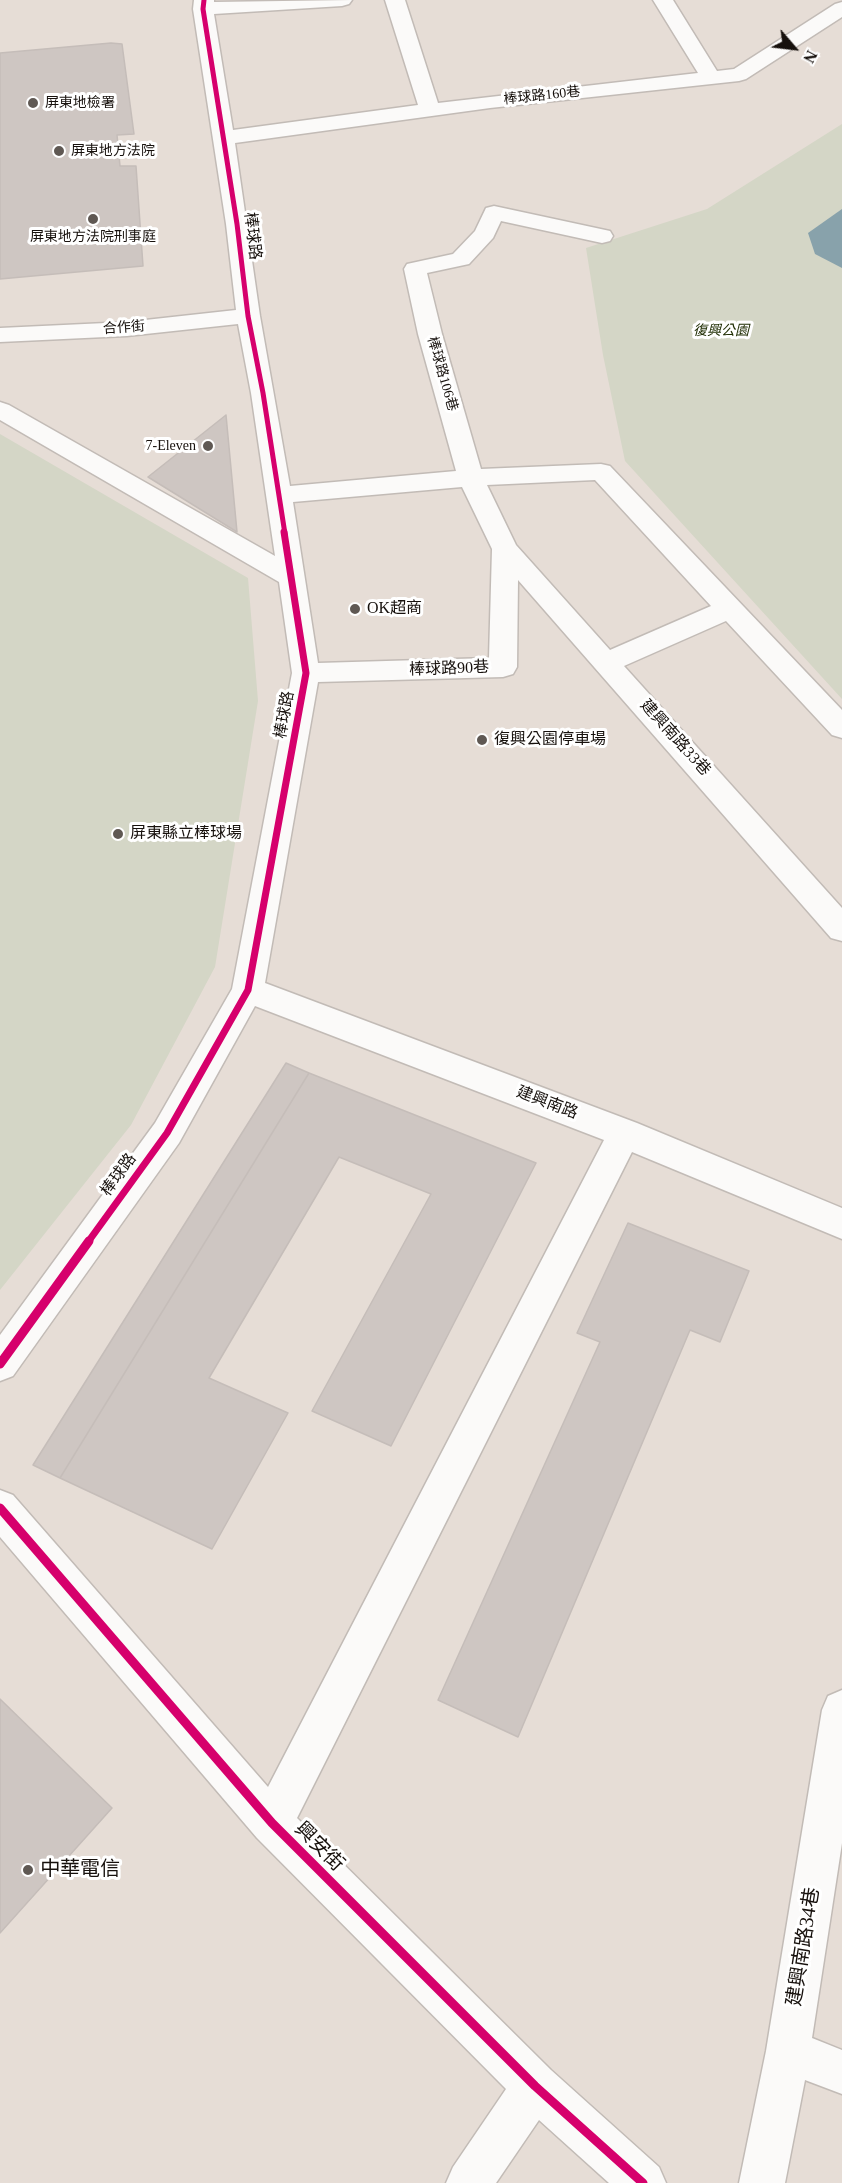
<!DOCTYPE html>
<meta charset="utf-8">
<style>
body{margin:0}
#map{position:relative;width:842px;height:2183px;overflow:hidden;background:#e6ddd6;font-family:"Times New Roman",serif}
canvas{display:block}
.north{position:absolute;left:764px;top:18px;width:60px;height:60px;-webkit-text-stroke:4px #fff;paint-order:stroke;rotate:118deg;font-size:16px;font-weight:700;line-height:24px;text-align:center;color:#17110d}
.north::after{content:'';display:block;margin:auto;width:21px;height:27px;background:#17110d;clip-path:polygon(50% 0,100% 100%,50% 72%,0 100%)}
</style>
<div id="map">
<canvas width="842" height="2183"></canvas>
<div class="north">N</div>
</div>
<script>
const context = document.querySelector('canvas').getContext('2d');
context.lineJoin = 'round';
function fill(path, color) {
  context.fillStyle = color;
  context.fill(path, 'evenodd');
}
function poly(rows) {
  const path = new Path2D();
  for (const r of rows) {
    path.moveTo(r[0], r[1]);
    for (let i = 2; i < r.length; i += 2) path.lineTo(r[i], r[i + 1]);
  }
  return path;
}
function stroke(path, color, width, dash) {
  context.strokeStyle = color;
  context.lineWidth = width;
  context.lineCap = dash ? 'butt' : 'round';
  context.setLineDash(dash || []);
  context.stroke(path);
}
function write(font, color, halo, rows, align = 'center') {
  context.font = font + ' "Times New Roman","Noto Sans TC",serif';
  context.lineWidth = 6;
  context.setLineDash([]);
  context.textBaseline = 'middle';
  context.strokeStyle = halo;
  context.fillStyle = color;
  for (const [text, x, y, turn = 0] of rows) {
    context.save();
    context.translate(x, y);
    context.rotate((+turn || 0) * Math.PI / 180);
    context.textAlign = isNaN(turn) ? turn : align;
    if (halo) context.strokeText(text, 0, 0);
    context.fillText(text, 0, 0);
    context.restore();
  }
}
fill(poly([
 [842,124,842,699,625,461,603,355,586,248,707,209],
 [0,434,248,578,258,701,215,967,131,1125,0,1290]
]), '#d4d6c6');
fill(poly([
 [842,209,842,268,815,254,808,233]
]), '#88a2ab');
const building = poly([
 [111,43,122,44,134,134,117,135,120,166,136,166,143,266,0,279,0,53,111,43],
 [226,415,237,532,148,477,226,415],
 [286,1063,309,1073,60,1478,33,1465,286,1063],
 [309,1073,536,1163,391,1446,312,1411,431,1194,339,1157,209,1378,288,1413,212,1549,60,1478,309,1073],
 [628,1223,749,1271,720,1342,690,1330,518,1737,438,1700,600,1342,577,1333,628,1223],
 [0,1699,112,1808,0,1933,0,1699]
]);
fill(building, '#cec6c2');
stroke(building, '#c5bdb9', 1.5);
const minor = poly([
 [194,0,214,0,214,2,352,0,349,4,342,6,214,14,233,130,418,105,385,0,405,0,438,103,698,73,653,0,673,0,717,71,734,69,835,4,842,2,842,17,746,79,739,81,490,108,235,143,260,316,290,486,456,471,418,334,404,269,407,264,453,254,475,231,486,208,494,206,610,231,613,236,610,241,602,243,501,221,493,238,469,264,427,273,442,334,481,469,601,464,610,466,842,710,842,738,832,735,726,621,624,666,842,908,842,941,831,938,518,580,517,667,513,674,503,677,318,682,265,983,637,1123,842,1208,842,1239,632,1152,297,1818,551,2070,659,2167,666,2183,609,2183,539,2120,496,2183,446,2183,453,2167,506,2089,257,1838,0,1537,0,1490,13,1495,268,1787,604,1140,255,1006,179,1143,13,1376,0,1381,0,1335,155,1123,232,989,292,673,279,582,0,420,0,402,9,405,275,556,251,393,238,324,127,336,0,342,0,328,127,322,236,310,226,224,193,9,194,0],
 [595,480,711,606,610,650,516,545,487,485,595,480],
 [462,487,492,549,489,658,318,663,293,502,462,487],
 [842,1690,842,1843,812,2038,842,2050,842,2094,805,2080,785,2183,739,2183,766,2051,822,1710,828,1696,842,1690]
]);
stroke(minor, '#c2bbb6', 3);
fill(minor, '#fbfaf9');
stroke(poly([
 [204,0,203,9,237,224,248,316,263,393,285,534]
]), '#d6006c', 5);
stroke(poly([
 [88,1242,167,1133,248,990,306,673,284,532]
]), '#d6006c', 7);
stroke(poly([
 [0,1364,89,1241],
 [0,1508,272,1823,535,2086,643,2183]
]), '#d6006c', 9);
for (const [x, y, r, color] of [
 [33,103,6,"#5f5853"],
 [59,151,6,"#5f5853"],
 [93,219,6,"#5f5853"],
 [208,446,6,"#5f5853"],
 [355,609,6,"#5f5853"],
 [482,740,6,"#5f5853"],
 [118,834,6,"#5f5853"],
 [28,1870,6,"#5f5853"]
]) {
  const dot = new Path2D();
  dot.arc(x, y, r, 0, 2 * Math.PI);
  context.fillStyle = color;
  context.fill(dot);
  stroke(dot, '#fff', 2);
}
write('14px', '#17110d', '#fff', [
 ["棒球路160巷",542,96,-6],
 ["合作街",124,328,-4],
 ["棒球路106巷",442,374,74]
]);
write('14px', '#17110d', '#fff', [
 ["屏東地檢署",45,103],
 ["屏東地方法院",71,151],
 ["屏東地方法院刑事庭",93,237,"center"],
 ["7-Eleven",196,446,"right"]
], 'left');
write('italic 14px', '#212f05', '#fff', [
 ["復興公園",721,331]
]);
write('16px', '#17110d', '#fff', [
 ["棒球路",252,236,83],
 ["棒球路90巷",449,669,-2],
 ["棒球路",285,715,-80],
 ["建興南路33巷",675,738,48],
 ["建興南路",547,1103,21],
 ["棒球路",119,1175,-54]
]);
write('16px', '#17110d', '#fff', [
 ["OK超商",367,609],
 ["復興公園停車場",494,740],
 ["屏東縣立棒球場",130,834]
], 'left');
write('20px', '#17110d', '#fff', [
 ["興安街",319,1847,45],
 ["建興南路34巷",804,1947,-81]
]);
write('20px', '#17110d', '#fff', [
 ["中華電信",40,1870]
], 'left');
</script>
